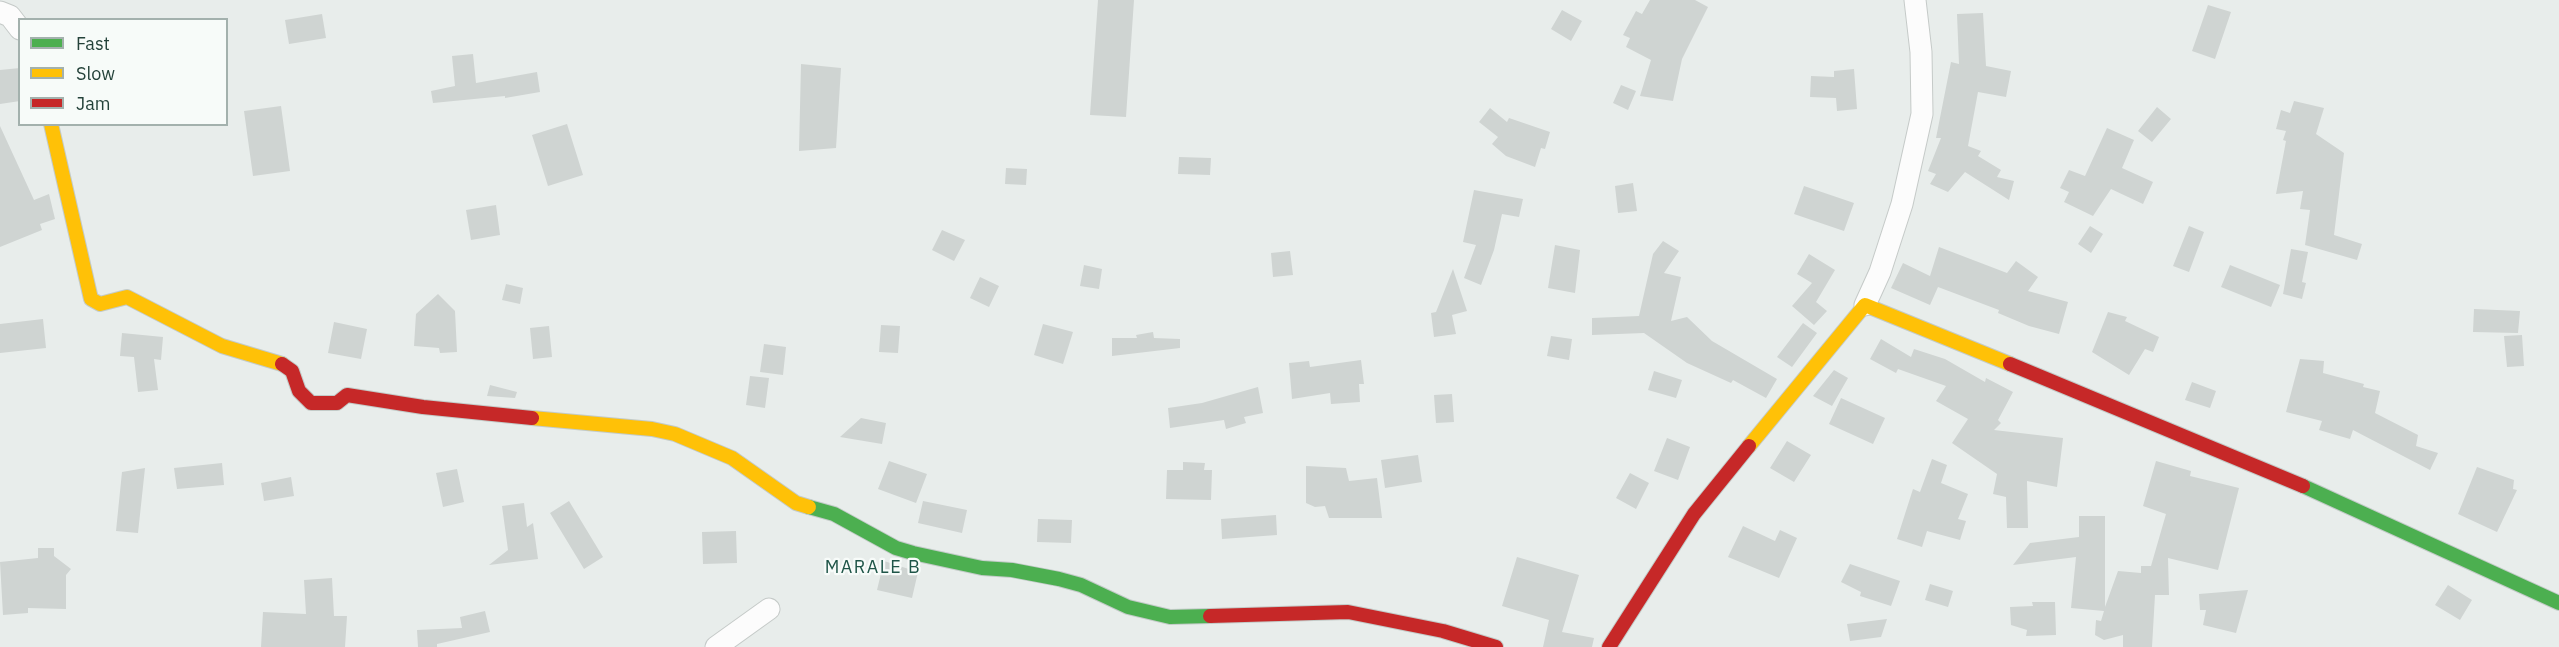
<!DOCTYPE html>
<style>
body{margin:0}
#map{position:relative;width:2559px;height:647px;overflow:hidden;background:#e8edeb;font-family:"IBM Plex Sans",sans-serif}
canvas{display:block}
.legend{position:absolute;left:18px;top:18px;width:210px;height:108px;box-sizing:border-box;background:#f7fbf9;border:2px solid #a3b1ad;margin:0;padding:8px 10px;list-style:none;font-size:18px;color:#24423a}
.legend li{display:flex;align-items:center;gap:12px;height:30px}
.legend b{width:30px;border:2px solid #a3b1ad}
</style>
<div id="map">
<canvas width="2559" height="647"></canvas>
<ul class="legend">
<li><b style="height:8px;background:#4caf50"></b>Fast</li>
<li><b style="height:8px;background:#ffc107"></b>Slow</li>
<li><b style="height:8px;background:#c62828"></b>Jam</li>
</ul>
</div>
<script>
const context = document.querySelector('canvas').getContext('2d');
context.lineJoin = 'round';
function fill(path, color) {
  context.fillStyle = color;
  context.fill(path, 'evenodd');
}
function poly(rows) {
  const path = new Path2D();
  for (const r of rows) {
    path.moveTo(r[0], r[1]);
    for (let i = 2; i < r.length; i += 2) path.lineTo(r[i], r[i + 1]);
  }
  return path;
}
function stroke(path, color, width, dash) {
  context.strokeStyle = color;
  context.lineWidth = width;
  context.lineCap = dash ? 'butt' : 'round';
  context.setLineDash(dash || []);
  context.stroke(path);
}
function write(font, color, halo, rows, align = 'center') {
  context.font = font + ' "IBM Plex Sans",sans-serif';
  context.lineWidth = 4.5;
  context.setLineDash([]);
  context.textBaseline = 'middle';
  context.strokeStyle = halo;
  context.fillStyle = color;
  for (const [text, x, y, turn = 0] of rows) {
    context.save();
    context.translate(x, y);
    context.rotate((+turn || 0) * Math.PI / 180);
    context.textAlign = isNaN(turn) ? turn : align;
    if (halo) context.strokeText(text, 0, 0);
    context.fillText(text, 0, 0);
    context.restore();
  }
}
fill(poly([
 [1098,0,1134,0,1126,117,1090,115],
 [1650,0,1695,0,1708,7,1682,59,1673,101,1640,96,1651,60,1626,47,1630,38,1623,35,1636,11,1642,14],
 [2208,5,2231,12,2215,59,2192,51],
 [1562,10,1582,21,1571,41,1551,29],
 [1983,13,1986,66,2011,71,2006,97,1978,92,1968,146,1981,151,1978,156,2001,170,1997,177,2014,181,2009,200,1965,172,1948,192,1930,184,1936,174,1928,171,1941,138,1936,138,1951,62,1959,64,1957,14],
 [322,14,326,38,289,44,285,20],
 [473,54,476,83,537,72,540,92,505,98,505,96,433,103,431,91,455,86,452,56],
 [801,64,841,68,836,148,799,151],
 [20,68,20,101,0,104,0,70],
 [1854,69,1857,109,1837,111,1836,98,1810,97,1811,76,1834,77,1834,71],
 [1621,85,1636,91,1628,110,1613,103],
 [2294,101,2324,108,2316,134,2344,153,2334,235,2362,244,2357,260,2305,245,2310,210,2300,209,2303,191,2276,194,2286,141,2283,140,2286,131,2276,129,2281,110,2290,113],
 [281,106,290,171,253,176,244,111],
 [2157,107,2171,119,2152,142,2138,131],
 [1490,108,1507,122,1509,118,1550,132,1545,149,1541,148,1535,167,1506,156,1492,144,1498,137,1479,122],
 [567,124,583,175,548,186,532,135],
 [0,126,34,200,49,194,55,219,40,224,42,230,0,247],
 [2107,128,2134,140,2122,168,2153,182,2143,204,2111,189,2093,216,2064,202,2069,192,2060,188,2069,170,2085,176],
 [1179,157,1211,158,1210,175,1178,174],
 [1006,168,1027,169,1026,185,1005,184],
 [1633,183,1637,211,1618,213,1615,186],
 [1804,186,1854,203,1844,231,1794,214],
 [1474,190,1523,199,1519,217,1502,214,1494,250,1481,285,1464,278,1476,245,1463,242],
 [496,205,500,235,471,240,466,210],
 [2090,226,2103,234,2091,253,2078,244],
 [2189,226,2204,232,2189,272,2173,266],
 [942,230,965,240,954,261,932,250],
 [1663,241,1679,251,1664,273,1681,277,1671,321,1687,317,1712,341,1777,379,1766,398,1733,380,1731,383,1687,363,1644,333,1592,335,1592,318,1639,316,1653,254],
 [1555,245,1580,250,1575,293,1548,288],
 [1939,247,2007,273,2016,261,2038,277,2028,291,2068,302,2059,334,2029,326,1998,313,1999,310,1938,287,1930,305,1891,288,1903,263,1930,276],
 [2291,249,2308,252,2302,282,2306,283,2302,299,2283,294],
 [1290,251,1293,275,1273,277,1271,253],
 [1809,254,1835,270,1816,302,1827,311,1814,325,1792,306,1812,283,1797,274],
 [1084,265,1102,269,1099,289,1080,286],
 [2230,265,2280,285,2271,307,2221,287],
 [1453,269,1467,311,1452,315,1456,334,1434,337,1431,313,1436,312],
 [980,277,999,286,989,307,970,298],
 [506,284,523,288,520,304,502,300],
 [438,294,455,311,457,352,440,353,439,348,414,346,416,314],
 [2474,309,2520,311,2518,333,2473,332],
 [2108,312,2127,317,2125,321,2159,337,2153,352,2145,349,2129,375,2092,352],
 [43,319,46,348,0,353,0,324],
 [334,322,367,329,361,359,328,353],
 [1803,323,1817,333,1792,367,1777,357],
 [1043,324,1073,332,1063,364,1034,355],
 [881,325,900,326,898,353,879,352],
 [549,326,552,357,533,359,530,328],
 [1153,332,1154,338,1180,339,1180,348,1112,356,1112,338,1137,338,1136,335],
 [122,333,163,337,161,360,154,359,158,390,138,392,134,357,120,356],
 [2522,335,2524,366,2507,367,2504,336],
 [1551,336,1572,339,1569,360,1547,356],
 [1881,339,1911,357,1914,349,1945,359,1985,382,1986,378,2013,392,1998,420,2001,423,1994,430,2063,438,2057,487,2027,481,2028,528,2007,528,2006,497,1993,494,1997,474,1952,443,1968,419,1936,401,1946,386,1898,369,1896,373,1870,359],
 [764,344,786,347,783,375,760,372],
 [2300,359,2324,361,2323,373,2364,384,2363,387,2380,391,2375,413,2418,435,2416,446,2438,453,2430,470,2353,430,2350,439,2319,430,2322,421,2286,412],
 [1361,360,1364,384,1359,384,1360,402,1331,404,1330,393,1292,399,1289,363,1309,361,1310,367],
 [1834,370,1848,378,1832,406,1813,396],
 [1654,371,1682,380,1676,398,1648,390],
 [750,376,769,378,765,408,746,405],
 [2192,382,2216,391,2210,408,2185,400],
 [490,385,517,392,515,398,487,396],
 [1258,387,1263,413,1244,417,1246,423,1226,429,1224,420,1170,428,1168,408,1202,403],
 [1452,394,1454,422,1436,423,1434,395],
 [1841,398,1885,418,1873,444,1829,424],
 [861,418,886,423,882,444,840,437],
 [1667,438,1690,447,1678,480,1654,471],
 [1787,441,1811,455,1794,482,1770,468],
 [1418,455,1422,482,1385,488,1381,460],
 [1932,459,1947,465,1941,483,1968,494,1958,519,1966,521,1960,540,1927,531,1922,547,1897,539,1913,489,1920,492],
 [889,461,927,474,916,503,878,489],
 [2156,461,2191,471,2190,476,2239,488,2218,570,2168,558,2169,595,2155,595,2152,647,2123,647,2123,635,2104,640,2095,635,2096,620,2101,621,2104,611,2071,608,2076,557,2013,565,2030,543,2079,537,2079,516,2105,516,2105,607,2118,571,2141,573,2141,566,2151,566,2166,514,2143,506],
 [1183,462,1205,463,1204,470,1212,470,1211,500,1166,499,1167,470,1183,470],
 [222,463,224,485,177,489,174,468],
 [1306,466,1346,468,1349,481,1377,478,1382,518,1329,518,1325,506,1315,507,1306,503],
 [2477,467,2514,480,2513,489,2517,490,2497,532,2458,514],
 [145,468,138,533,116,531,122,472],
 [457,469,464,502,443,507,436,473],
 [1630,473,1649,483,1636,509,1616,498],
 [291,477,294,496,264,501,261,483],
 [569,501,603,557,584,569,550,513],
 [923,501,967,510,962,533,918,523],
 [524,503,527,527,533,523,538,559,489,565,508,550,502,506],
 [1276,515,1277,535,1222,539,1221,519],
 [1038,519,1072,520,1071,543,1037,542],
 [1743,526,1775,541,1780,530,1797,538,1779,578,1728,557],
 [736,531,737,563,703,564,702,532],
 [38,548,54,548,54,556,71,569,66,575,66,609,28,608,28,613,3,615,0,562,38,558],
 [1517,557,1579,575,1562,632,1594,638,1592,647,1543,647,1549,620,1502,606],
 [884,561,918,572,912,598,877,590],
 [1850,564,1900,581,1891,606,1860,596,1861,592,1841,582],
 [332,578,334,616,347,616,345,647,261,647,263,612,306,614,304,580],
 [1930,584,1953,591,1948,607,1925,600],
 [2448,585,2472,600,2460,620,2435,605],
 [2248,590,2236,633,2203,625,2206,610,2200,610,2199,594],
 [2032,602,2055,602,2056,635,2026,636,2027,630,2011,625,2010,607,2033,606],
 [485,611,490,632,437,644,437,647,418,647,417,630,462,628,460,617],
 [1887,619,1881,637,1850,641,1847,624]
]), '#cfd4d2');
const street = poly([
 [0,12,10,16,20,29],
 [1865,305,1880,272,1902,204,1922,114,1921,52,1915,0],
 [716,647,769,609]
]);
const fast = poly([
 [2303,486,2559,603],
 [809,507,834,514,896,548,913,553,982,568,1012,570,1059,579,1081,585,1128,607,1170,617,1210,616]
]);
const slow = poly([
 [51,124,91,299,100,304,127,297,222,346,282,364],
 [532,418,652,429,675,434,732,458,796,503,809,507],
 [1749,446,1865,305,2010,364]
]);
const jam = poly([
 [282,364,292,371,299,391,311,403,337,403,347,395,423,407,532,418],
 [2010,364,2303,486],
 [1210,616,1348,612,1443,631,1496,647],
 [1609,647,1694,514,1749,446]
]);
stroke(street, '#c5cac8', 23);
stroke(fast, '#c3cbc8', 16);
stroke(slow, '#c3cbc8', 16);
stroke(jam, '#c3cbc8', 16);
stroke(street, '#fcfcfc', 21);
stroke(fast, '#4caf50', 14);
stroke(slow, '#ffc107', 14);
stroke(jam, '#c62828', 14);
context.letterSpacing = '1.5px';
write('18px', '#1f5548', '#f7fbf9', [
 ["MARALE B",873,568]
]);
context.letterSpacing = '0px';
</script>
